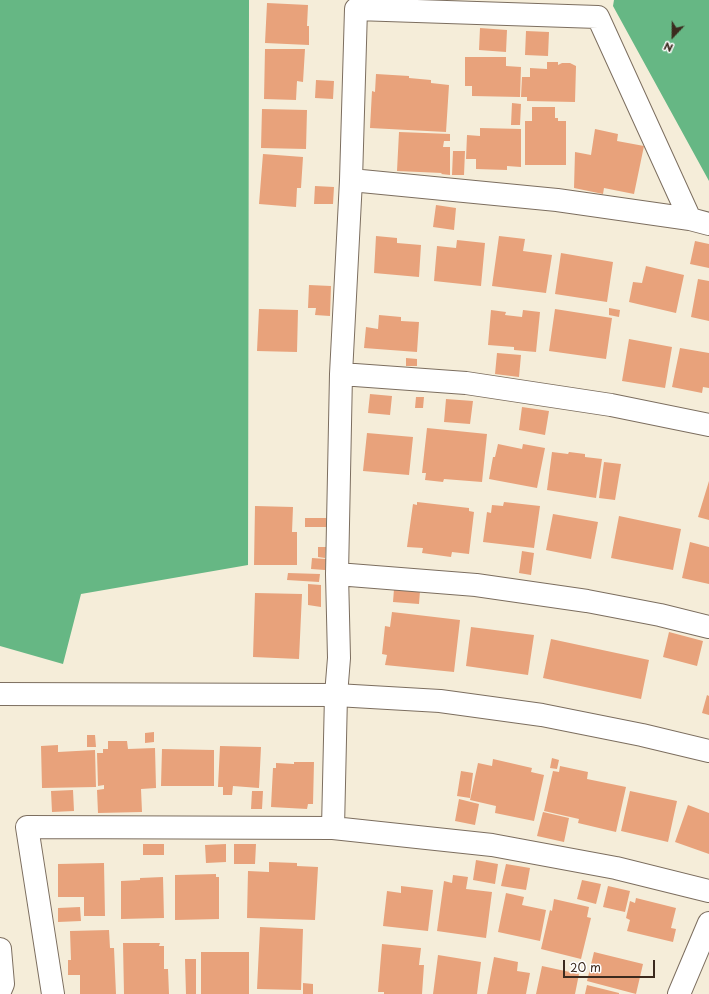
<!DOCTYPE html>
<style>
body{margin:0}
#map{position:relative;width:709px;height:994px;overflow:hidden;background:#f5edd9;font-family:"Playpen Sans",sans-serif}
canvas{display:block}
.north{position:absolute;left:653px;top:16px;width:40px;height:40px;-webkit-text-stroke:3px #fff;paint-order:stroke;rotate:202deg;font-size:11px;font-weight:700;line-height:16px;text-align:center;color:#3b2a1e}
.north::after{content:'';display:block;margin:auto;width:14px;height:18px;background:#3b2a1e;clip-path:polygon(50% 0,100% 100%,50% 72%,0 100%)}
.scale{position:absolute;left:563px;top:960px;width:92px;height:18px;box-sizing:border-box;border:2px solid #3b2a1e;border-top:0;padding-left:5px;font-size:12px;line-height:14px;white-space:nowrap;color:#3b2a1e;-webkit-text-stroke:3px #fff;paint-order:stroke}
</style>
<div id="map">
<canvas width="709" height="994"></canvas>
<div class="north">N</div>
<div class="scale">20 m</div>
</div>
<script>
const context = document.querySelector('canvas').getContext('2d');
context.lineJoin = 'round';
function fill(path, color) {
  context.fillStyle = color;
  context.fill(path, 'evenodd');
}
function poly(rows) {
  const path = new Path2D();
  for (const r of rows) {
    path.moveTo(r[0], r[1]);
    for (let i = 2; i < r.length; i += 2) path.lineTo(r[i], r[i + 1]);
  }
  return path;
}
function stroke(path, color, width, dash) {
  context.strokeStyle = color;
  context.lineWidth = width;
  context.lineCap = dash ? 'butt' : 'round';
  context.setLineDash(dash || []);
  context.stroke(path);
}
fill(poly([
 [0,0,249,0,248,565,81,594,63,664,0,646],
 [614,0,709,0,709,181,613,6]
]), '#66b784');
fill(poly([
 [267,3,308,5,307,26,309,26,309,45,265,43],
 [480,28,507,30,506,52,479,50],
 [526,31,549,32,548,56,525,55],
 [265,49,305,49,303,82,297,81,296,100,264,99],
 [465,57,506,57,506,66,521,67,520,97,472,96,472,86,465,86],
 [547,62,558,62,558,65,562,63,570,63,576,66,575,102,527,101,527,97,521,97,522,77,530,77,530,68,547,69],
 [376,74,409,76,409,78,431,80,431,83,449,85,446,132,370,128,372,91,375,92],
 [316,80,334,81,333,99,315,98],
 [512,103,521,104,520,125,511,125],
 [532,107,555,107,555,118,558,118,558,121,566,121,566,165,525,165,525,121,532,121],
 [262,109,307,110,306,149,261,148],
 [480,128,521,129,521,167,507,166,507,170,476,169,476,159,466,159,467,135,480,136],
 [595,129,618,134,617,141,644,146,634,194,604,188,603,194,574,188,575,152,591,155],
 [399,132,450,134,450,141,444,141,443,147,450,147,450,175,441,174,442,173,397,171],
 [453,151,465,151,464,175,452,175],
 [263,154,303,157,301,188,297,188,296,207,259,204],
 [315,186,334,187,333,204,314,204],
 [436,205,456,208,454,230,433,227],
 [376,236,397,238,397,243,421,245,419,277,374,273],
 [499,236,525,239,523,251,552,255,546,293,492,286],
 [457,240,485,243,481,286,434,281,437,246,456,248],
 [695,241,709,244,709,268,690,264],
 [561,253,613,262,607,302,555,294],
 [646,266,684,275,676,313,629,302,633,282,642,283],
 [698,279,709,281,709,321,691,317],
 [309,285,331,286,330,316,315,315,316,308,308,308],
 [609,308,620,310,619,317,609,315],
 [259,309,298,310,297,352,257,351],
 [555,309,612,318,606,359,549,351],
 [491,310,506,312,505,315,522,317,523,310,540,312,536,352,514,350,514,347,488,345],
 [379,315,401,317,401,321,419,322,417,352,364,348,366,327,378,329],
 [629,339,672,347,665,388,622,381],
 [680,348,709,353,709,388,703,387,702,393,672,387],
 [497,353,521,355,519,377,495,374],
 [406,358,417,359,417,366,406,366],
 [370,394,392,396,390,415,368,413],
 [416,397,424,397,423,408,415,408],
 [446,399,473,401,470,424,444,422],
 [522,407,549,411,545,435,519,430],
 [427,428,487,434,482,482,444,479,443,482,425,480,426,473,422,473],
 [367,433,413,437,409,475,363,471],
 [498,444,522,449,523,444,545,448,537,488,489,479,493,457,495,457],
 [552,452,568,454,569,452,585,454,585,457,602,459,596,498,547,490],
 [604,462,621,464,615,500,599,498],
 [709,481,709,520,698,517],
 [417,502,469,508,469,511,474,512,469,554,452,552,451,557,422,553,423,548,407,547,413,504,417,505],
 [504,502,540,506,534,548,483,542,487,512,491,513,492,505,503,506],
 [255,506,293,507,292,532,297,532,297,565,254,565],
 [553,514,598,522,591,559,546,550],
 [619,516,681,529,673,570,611,558],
 [305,518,326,518,326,527,305,527],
 [690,542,709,547,709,584,682,578],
 [318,547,326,547,325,558,318,557],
 [522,551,534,553,531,575,519,573],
 [312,558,326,559,325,570,311,569],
 [288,573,320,574,319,582,287,580],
 [308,584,321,585,321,607,308,605],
 [394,589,420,591,419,604,393,602],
 [255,593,302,594,299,659,253,657],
 [392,612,460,620,454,672,385,665,387,655,382,654,385,626,390,627],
 [471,627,534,635,528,675,466,666],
 [669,632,703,641,697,666,663,657],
 [551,639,649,660,641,699,543,678],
 [707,695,709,696,709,715,702,713],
 [154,732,154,742,145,743,145,733],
 [87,735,95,735,96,747,87,747],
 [108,741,127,741,128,749,155,748,156,788,141,789,142,812,98,813,97,790,104,789,104,785,98,786,97,753,103,753,103,749,108,749],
 [58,745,58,752,95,750,96,787,42,788,41,746],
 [220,746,261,747,259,788,233,786,232,795,223,795,223,787,218,787],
 [162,749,214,750,214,786,161,786],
 [552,758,559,760,557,769,550,768],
 [493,759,532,768,531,772,544,775,534,821,495,813,496,806,470,800,478,763,492,766],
 [294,762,314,762,313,804,308,804,307,809,271,807,273,768,276,768,276,763,294,764],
 [560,766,588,772,587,779,626,787,616,832,578,823,579,819,544,811,553,771,559,772],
 [461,771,473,773,470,798,457,796],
 [73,790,74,811,52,812,51,791],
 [252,791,263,791,262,809,251,809],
 [630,791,677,801,668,842,621,831],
 [459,799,479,804,475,825,455,821],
 [688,805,709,813,709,854,675,842],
 [543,812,569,818,564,842,537,836],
 [143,844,164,844,164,855,143,855],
 [226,844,226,862,206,863,205,845],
 [234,844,256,844,255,864,234,864],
 [476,860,498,864,495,884,473,880],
 [269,862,297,863,297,866,318,867,315,920,247,918,248,871,269,872],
 [104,863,105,916,84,916,84,897,58,897,58,864],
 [506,864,530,868,526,890,501,886],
 [216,874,216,877,219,877,219,919,175,920,175,875],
 [453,875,468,877,466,889,492,892,486,938,437,931,444,881,452,883],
 [163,877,164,918,121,919,121,881,140,880,140,878],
 [582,880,601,884,596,904,577,899],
 [401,886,433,890,428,931,383,926,387,891,401,893],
 [608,886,630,891,625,912,603,907],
 [506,893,524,897,522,905,546,910,540,941,498,932],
 [636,898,676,908,671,928,676,929,673,942,627,931,630,920,626,918,630,901,635,903],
 [554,899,589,907,587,917,591,918,581,959,541,949,550,910,552,911],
 [80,907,81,921,58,922,58,908],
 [260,927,303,929,301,990,257,989],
 [109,930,110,948,114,948,116,994,80,994,80,975,68,975,68,960,71,960,70,931],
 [123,943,160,943,159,946,164,946,164,969,168,969,169,994,124,994],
 [382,944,421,948,419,965,424,965,422,994,384,994,384,992,378,992],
 [201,952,249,952,249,994,201,994],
 [594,952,643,964,636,994,587,981],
 [438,955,481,962,477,994,433,994],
 [494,957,518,962,517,971,530,973,526,994,487,994],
 [185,959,196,959,196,994,186,994],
 [542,966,579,974,575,994,536,994],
 [303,983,313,984,313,994,303,994],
 [587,985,619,993,619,994,585,994]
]), '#e8a27b');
const minor = poly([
 [351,180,557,200,690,219,709,224],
 [341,374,466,383,611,405,709,425],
 [337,574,476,585,587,601,660,615,709,627],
 [333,828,336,695,339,658,337,574,341,374,351,180,356,9,598,17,690,219],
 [53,994,27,827,333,828,492,845,616,868,709,891],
 [679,994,709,923]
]);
const tertiary = poly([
 [0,694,336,695,440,701,542,715,642,735,709,751],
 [0,949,3,984,0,991]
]);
stroke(minor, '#7c6e5f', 24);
stroke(tertiary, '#7c6e5f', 24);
stroke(minor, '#fff', 22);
stroke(tertiary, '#fff', 22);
</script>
